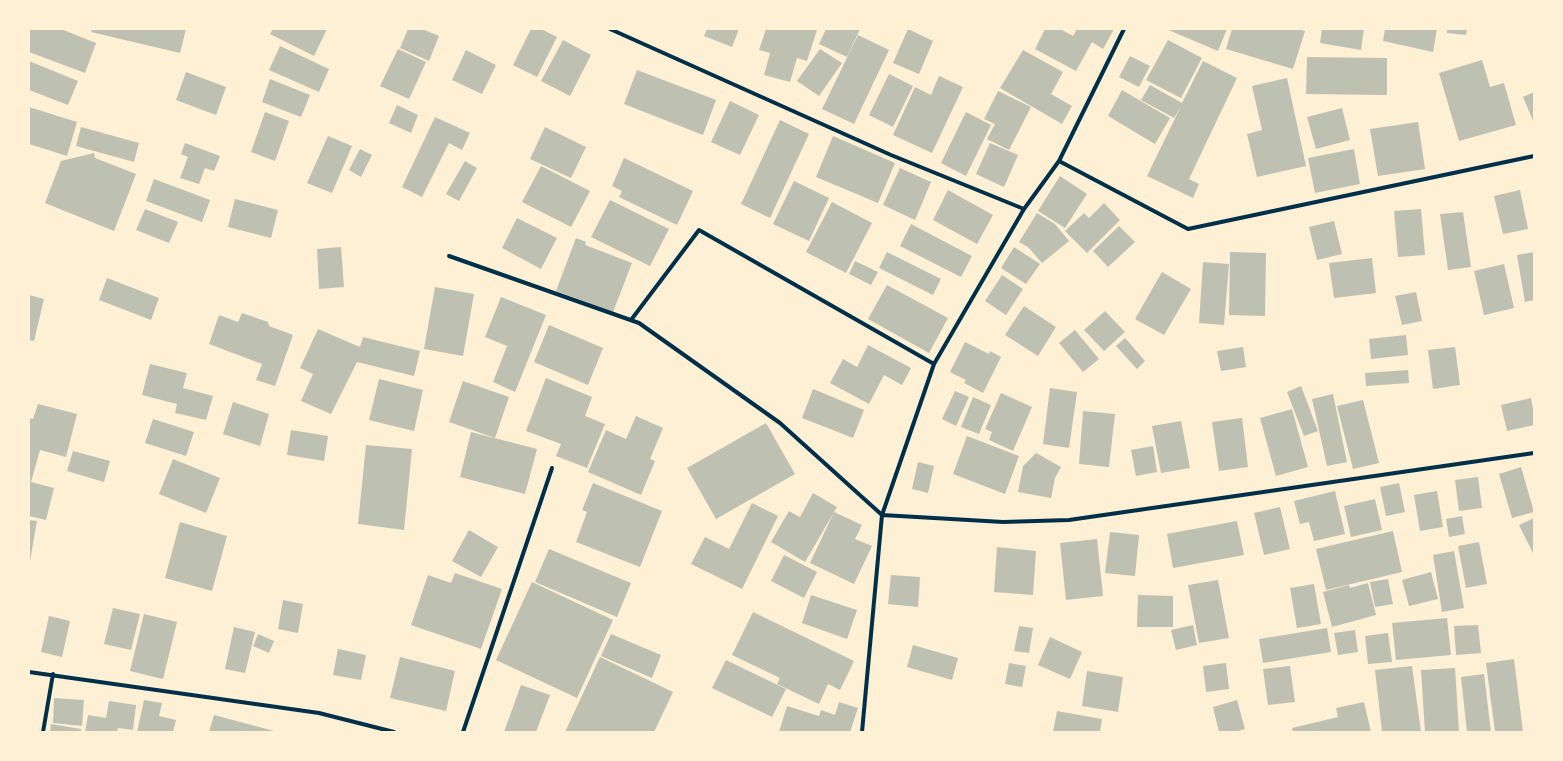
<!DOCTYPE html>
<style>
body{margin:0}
#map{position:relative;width:1563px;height:761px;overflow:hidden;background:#fdf0d5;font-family:"Work Sans",sans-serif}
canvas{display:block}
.frame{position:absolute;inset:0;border:30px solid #fdf0d5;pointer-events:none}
</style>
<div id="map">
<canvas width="1563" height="761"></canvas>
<div class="frame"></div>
</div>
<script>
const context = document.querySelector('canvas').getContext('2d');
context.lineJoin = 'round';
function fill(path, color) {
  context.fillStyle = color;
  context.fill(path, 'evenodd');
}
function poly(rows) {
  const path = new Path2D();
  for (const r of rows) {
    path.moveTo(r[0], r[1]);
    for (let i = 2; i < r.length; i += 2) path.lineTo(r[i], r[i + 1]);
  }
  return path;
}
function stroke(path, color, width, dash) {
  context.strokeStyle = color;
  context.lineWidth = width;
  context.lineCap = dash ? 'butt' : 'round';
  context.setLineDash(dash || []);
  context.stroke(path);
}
fill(poly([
 [29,29,61,29,96,43,85,73,29,52],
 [92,29,186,29,180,53,91,32],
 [273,29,327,29,314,56,270,34],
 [408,29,422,29,439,36,429,61,400,48],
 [531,29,541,29,557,37,537,77,513,65],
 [707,29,739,29,732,47,704,36],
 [766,29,817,30,807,61,797,58,790,82,764,75,770,53,759,50],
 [826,29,860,29,847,57,819,44],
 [908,29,933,41,919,74,893,63],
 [1045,29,1060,29,1073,36,1077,29,1114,29,1103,49,1092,42,1076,71,1035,49],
 [1166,29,1227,29,1218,51],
 [1232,29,1298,29,1305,31,1293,69,1226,49],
 [1322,29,1364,29,1361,50,1320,43],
 [1385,29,1437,29,1433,52,1383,41],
 [1447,29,1467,29,1466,35,1447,33],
 [858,35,889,50,854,124,822,109],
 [563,40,591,55,570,96,541,81],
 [1168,40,1202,58,1181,98,1146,80],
 [280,46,329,69,319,92,269,70],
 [398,49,426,62,409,99,380,86],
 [820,49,842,63,819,96,797,81],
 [466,50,496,65,482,94,452,80],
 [1023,50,1063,72,1051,94,1072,106,1062,124,1000,88],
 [1130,56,1150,66,1139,87,1119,77],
 [1307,57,1387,58,1387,95,1306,94],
 [1482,60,1490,87,1504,83,1516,125,1459,141,1439,73],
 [29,61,78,81,68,105,29,90],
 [1203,61,1237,78,1189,179,1199,184,1193,198,1147,176,1181,106,1174,118,1141,100,1150,85,1182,103],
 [637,70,716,100,703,135,624,104],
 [186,72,226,87,216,115,176,100],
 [889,74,913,86,893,127,869,115],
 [939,76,963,87,932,153,893,135,915,87,931,95],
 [1287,78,1306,166,1257,177,1247,134,1262,130,1252,86],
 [270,79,310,95,301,117,262,102],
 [1122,90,1170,118,1155,144,1108,116],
 [998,91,1031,107,1009,150,987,139,995,124,984,119],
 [1534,92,1534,123,1523,97],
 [730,101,759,115,740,155,711,142],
 [397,105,418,115,411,133,389,123],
 [29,107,77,122,67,156,29,144],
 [1342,108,1350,140,1316,149,1307,117],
 [265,112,289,121,275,161,251,152],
 [966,112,991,125,966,176,941,163],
 [435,117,470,133,462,150,449,143,422,197,402,187],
 [780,120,809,134,770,218,741,204],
 [1418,122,1425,169,1378,176,1370,129],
 [81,127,139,143,134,162,76,146],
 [545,127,586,147,571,178,530,159],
 [328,136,352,146,332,193,307,183],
 [833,136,895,163,878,203,816,177],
 [185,143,220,156,214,171,205,168,199,184,180,178,188,157,181,154],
 [990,143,1018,155,1004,187,976,174],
 [360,149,372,155,361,177,349,170],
 [1354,149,1360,184,1315,193,1308,158],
 [94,153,95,158,136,174,114,231,45,203,61,161],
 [624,158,693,191,677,225,619,197,622,191,612,186],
 [465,161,477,168,459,201,446,194],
 [541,166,590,191,571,227,522,202],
 [900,168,931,182,915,220,883,205],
 [1060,176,1087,194,1065,228,1038,211],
 [154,179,210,200,202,222,146,201],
 [794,181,829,198,809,241,773,224],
 [948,190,993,215,977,244,933,220],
 [1520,190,1528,229,1503,234,1494,196],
 [235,199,278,210,271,238,228,227],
 [610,200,669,229,650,266,591,237],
 [832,202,872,223,846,273,806,252],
 [1104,203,1120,220,1087,253,1065,231,1084,213,1089,218],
 [145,209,178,222,169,243,136,230],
 [1421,209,1425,255,1398,257,1394,211],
 [1463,212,1471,267,1448,270,1440,214],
 [1037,213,1055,224,1069,241,1042,263,1028,247,1019,242],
 [517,218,557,238,541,269,502,248],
 [1334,221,1342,254,1317,260,1309,227],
 [911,224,972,256,961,277,900,246],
 [1119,226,1135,242,1108,267,1093,251],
 [576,238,586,242,585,245,632,263,613,312,556,291],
 [341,247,344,287,319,289,317,249],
 [1014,247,1040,264,1026,284,1001,268],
 [887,252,941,279,933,295,879,268],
 [1230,252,1266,253,1265,316,1229,315],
 [1534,252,1534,300,1525,302,1517,255],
 [1372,258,1376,293,1334,298,1329,263],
 [855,261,878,272,871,285,849,274],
 [1203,262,1229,264,1224,325,1199,323],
 [1504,264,1514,308,1484,315,1474,271],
 [1162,272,1191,289,1164,335,1135,319],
 [1002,275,1023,289,1006,315,985,301],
 [107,278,159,298,151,320,99,300],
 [887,285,948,318,929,353,868,319],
 [435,287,474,294,463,356,424,349],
 [1416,292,1422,321,1402,325,1395,296],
 [29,295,44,299,34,341,29,340],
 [501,297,546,315,515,392,493,382,507,346,485,337],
 [1024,306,1056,327,1038,356,1005,335],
 [1105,311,1125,332,1104,351,1084,330],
 [242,313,268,322,269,326,293,335,275,386,256,380,262,364,209,344,219,315,238,322],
 [549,325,603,348,588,385,534,362],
 [318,329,360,347,363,337,420,351,414,376,357,362,331,414,301,401,313,374,300,368],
 [1075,330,1099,359,1083,372,1059,343],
 [1406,335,1408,355,1371,359,1369,339],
 [1125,338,1145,361,1137,369,1116,346],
 [965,342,989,354,990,351,1001,357,983,393,964,383,966,380,950,372],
 [868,345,911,368,902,385,884,375,869,404,830,383,843,359,857,367],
 [1243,347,1246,367,1221,371,1217,351],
 [1455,347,1460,385,1433,389,1428,350],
 [150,364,187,373,183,388,213,396,206,420,175,413,177,404,142,395],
 [1408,370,1409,383,1366,386,1365,373],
 [546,378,592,397,585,416,605,424,587,468,556,456,561,444,526,431],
 [379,379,423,390,414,431,369,420],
 [463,381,509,397,495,438,449,422],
 [1301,386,1318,431,1304,436,1287,392],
 [1050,388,1077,392,1069,448,1043,444],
 [813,389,864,410,853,438,802,418],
 [955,391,969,397,956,426,942,419],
 [1001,393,1032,407,1013,451,989,440,992,432,985,429],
 [1333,394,1347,462,1327,466,1312,399],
 [973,397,991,405,979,434,961,427],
 [1531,398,1534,414,1534,425,1507,431,1501,405],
 [1363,400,1379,463,1353,469,1337,406],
 [233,402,269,414,260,446,223,434],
 [38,404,77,414,66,457,40,450,31,482,54,488,46,520,29,516,29,418,33,419],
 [1292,409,1308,467,1276,476,1260,418],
 [1083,411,1115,414,1109,467,1079,464],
 [636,416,663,428,650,459,655,461,641,495,588,472,606,430,626,439],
 [1242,418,1248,467,1219,471,1212,422],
 [153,419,194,432,186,456,145,443],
 [1181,421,1190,468,1161,473,1152,426],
 [766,423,795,474,716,519,687,468],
 [291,430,328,436,324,461,287,455],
 [471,432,537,449,525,494,460,477],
 [967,436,1019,456,1005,494,953,474],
 [366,445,412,449,404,530,358,524],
 [1153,446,1157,472,1136,476,1131,450],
 [73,451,110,461,104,482,67,471],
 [1036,453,1061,467,1055,478,1051,498,1018,492,1023,466],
 [173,459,220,478,206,513,159,494],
 [918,462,934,466,928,493,912,489],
 [1521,467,1534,512,1512,518,1499,474],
 [1478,477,1482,508,1459,511,1455,480],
 [593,483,662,511,640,567,576,542,587,512,582,510],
 [1399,483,1405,512,1386,516,1380,487],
 [1335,491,1345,534,1314,541,1309,522,1300,524,1294,501],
 [1437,491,1443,527,1420,531,1414,495],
 [813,493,837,507,805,562,771,542,789,511,800,517],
 [1375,499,1382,530,1351,537,1344,506],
 [752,503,778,516,742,589,691,564,705,537,729,549],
 [1280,507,1290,549,1264,555,1254,513],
 [834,512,862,525,855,539,872,546,854,584,810,563],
 [1462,516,1465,534,1449,537,1446,519],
 [1534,518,1534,555,1519,525],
 [29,520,37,521,30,561,29,561],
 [1237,521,1244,555,1173,568,1167,534],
 [180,522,227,536,212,591,165,578],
 [469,530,498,547,481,577,452,561],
 [1393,531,1402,572,1326,590,1316,549],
 [1110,532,1139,535,1135,576,1105,573],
 [1097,539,1103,596,1066,600,1060,543],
 [1479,542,1487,584,1466,588,1458,546],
 [997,547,1036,551,1033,595,994,592],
 [549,549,631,583,617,617,535,582],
 [1454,551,1464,608,1442,612,1433,555],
 [784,555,817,572,804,598,771,581],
 [1431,572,1438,599,1409,606,1402,580],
 [455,573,502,589,481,649,411,625,428,575,451,583],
 [891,575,920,577,918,607,888,604],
 [1388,579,1393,604,1375,607,1370,582],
 [1218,580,1229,638,1199,643,1188,585],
 [532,582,613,620,577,698,496,660],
 [1368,583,1376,615,1332,627,1323,592,1349,585,1350,588],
 [1314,584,1321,624,1297,628,1290,588],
 [811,595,857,610,847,639,802,623],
 [1138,595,1173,596,1173,627,1137,627],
 [283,600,303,604,298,633,278,629],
 [113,608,140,614,131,650,104,644],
 [753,612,854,661,840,690,828,684,819,704,777,684,780,678,732,655],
 [144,614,177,622,163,679,130,671],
 [49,616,70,621,62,657,41,652],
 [1447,618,1451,655,1396,660,1392,623],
 [1193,625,1197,645,1176,650,1171,630],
 [1478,625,1481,653,1456,655,1454,626],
 [1019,626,1033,628,1029,653,1014,651],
 [234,627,255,632,245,673,225,669],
 [1327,628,1331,652,1263,663,1259,639],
 [1355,630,1358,652,1338,655,1334,633],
 [1388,633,1392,662,1368,664,1365,636],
 [258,634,274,641,269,653,253,646],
 [611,634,661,655,652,678,601,656],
 [1050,637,1082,652,1070,679,1038,665],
 [913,645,958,658,952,680,907,667],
 [338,649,366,655,361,680,333,675],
 [400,657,455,671,446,711,390,698],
 [600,657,673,692,654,732,565,732],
 [1514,659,1523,732,1495,732,1486,663],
 [726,660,786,689,772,717,712,688],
 [1009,663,1026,666,1022,687,1005,684],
 [1226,663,1229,689,1206,692,1203,666],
 [1290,666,1295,702,1268,705,1263,669],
 [1412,666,1421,732,1382,732,1375,670],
 [1455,668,1459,732,1425,732,1421,670],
 [1087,671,1123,677,1118,712,1082,706],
 [1484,674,1491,732,1467,732,1461,677],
 [521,685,550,695,536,732,504,732],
 [54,698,84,700,82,726,53,723],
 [144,700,162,703,159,716,176,720,173,732,137,732],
 [1237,700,1245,729,1235,732,1219,732,1213,707],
 [109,701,136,705,133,730,118,728,117,732,85,732,88,715,106,718],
 [839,702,858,708,850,732,779,732,787,706,819,716,821,710,835,715],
 [1364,702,1371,732,1293,732,1292,728,1338,717,1336,708],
 [1057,711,1102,719,1100,732,1053,732],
 [214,715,278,732,209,732],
 [51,724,81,729,81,732,50,732]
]), '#bec0b2');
stroke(poly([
 [610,29,891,155,1024,209],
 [1059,161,1188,229,1534,156],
 [449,256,639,323,780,423,882,515,1003,522,1069,520,1534,453],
 [631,320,699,230,934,364],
 [29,672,319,713,394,732],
 [43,732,53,674],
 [463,732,552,468],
 [862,732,882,515,934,364,1024,209,1059,161,1124,29]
]), '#003049', 4);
</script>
